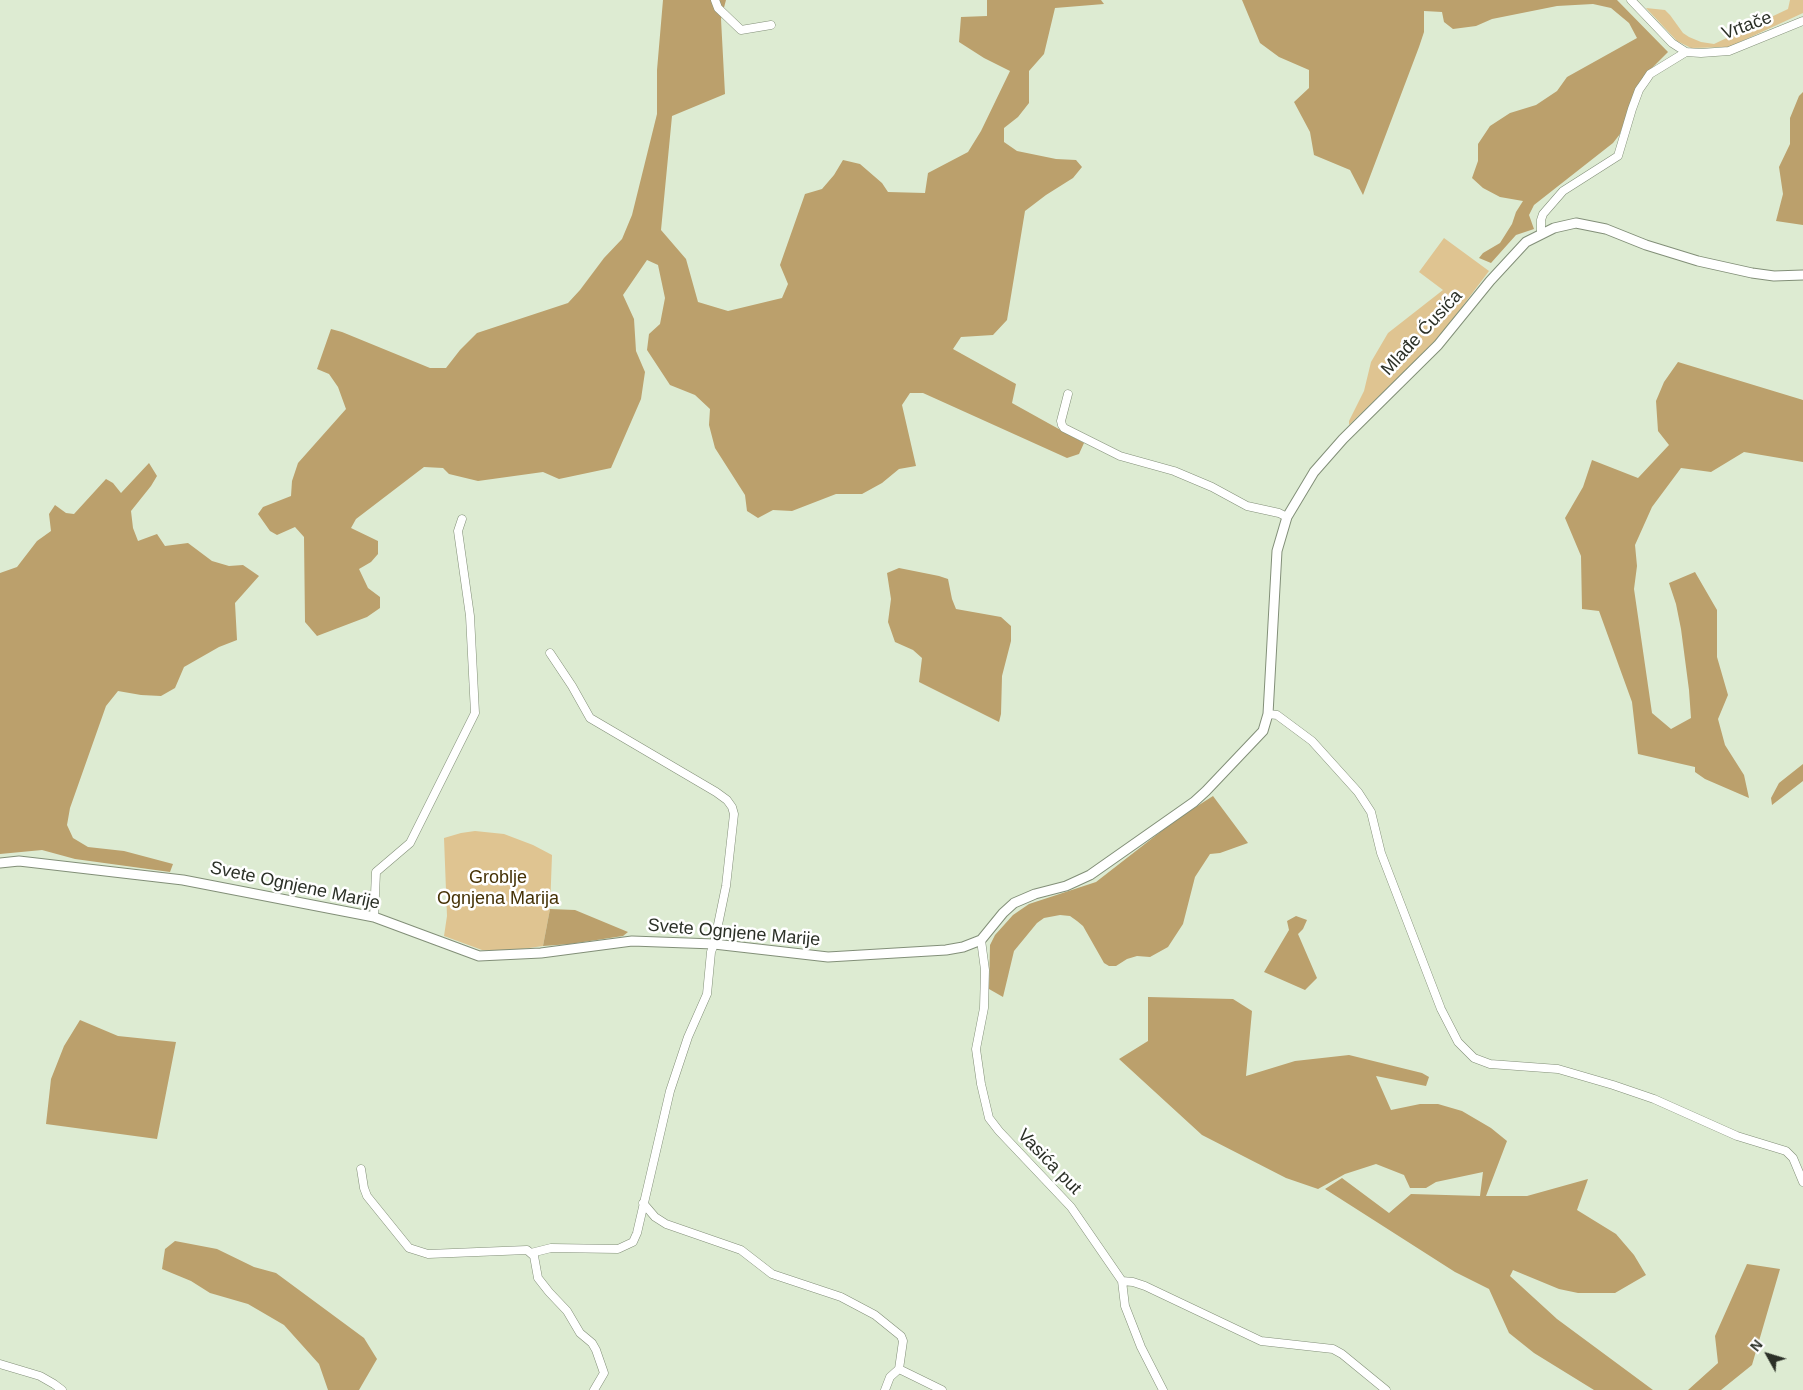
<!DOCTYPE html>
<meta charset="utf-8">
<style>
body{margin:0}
#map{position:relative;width:1803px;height:1390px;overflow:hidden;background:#ddebd2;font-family:Helvetica,sans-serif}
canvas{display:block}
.north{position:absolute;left:1743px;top:1330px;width:50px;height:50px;-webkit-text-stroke:4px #fff;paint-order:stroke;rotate:309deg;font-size:14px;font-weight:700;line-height:20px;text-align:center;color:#2b3027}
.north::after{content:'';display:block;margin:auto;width:18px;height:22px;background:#2b3027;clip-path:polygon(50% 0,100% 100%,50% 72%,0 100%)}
</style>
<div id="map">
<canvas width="1803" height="1390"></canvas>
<div class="north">N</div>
</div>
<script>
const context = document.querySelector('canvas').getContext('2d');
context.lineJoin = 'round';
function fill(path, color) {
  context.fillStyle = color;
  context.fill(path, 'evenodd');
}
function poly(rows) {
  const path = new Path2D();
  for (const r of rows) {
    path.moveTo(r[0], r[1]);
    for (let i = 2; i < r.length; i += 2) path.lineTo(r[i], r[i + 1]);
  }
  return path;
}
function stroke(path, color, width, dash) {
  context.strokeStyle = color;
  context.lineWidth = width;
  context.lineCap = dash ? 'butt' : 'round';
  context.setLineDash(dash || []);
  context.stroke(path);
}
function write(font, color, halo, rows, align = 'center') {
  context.font = font + ' Helvetica,sans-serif';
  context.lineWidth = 5;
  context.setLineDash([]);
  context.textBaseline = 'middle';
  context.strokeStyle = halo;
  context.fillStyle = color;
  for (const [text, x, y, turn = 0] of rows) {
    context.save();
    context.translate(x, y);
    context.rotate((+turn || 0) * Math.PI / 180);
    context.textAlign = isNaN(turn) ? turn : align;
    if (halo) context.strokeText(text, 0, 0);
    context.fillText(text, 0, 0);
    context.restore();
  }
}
fill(poly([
 [1790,0,1803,0,1803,13,1729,47,1691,48,1677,41,1646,8,1665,10,1670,15,1683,33,1689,37,1701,42,1714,44,1788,9],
 [1444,238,1489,271,1437,340,1349,425,1349,421,1364,391,1371,362,1388,333,1443,290,1419,272],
 [475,831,504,834,533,845,552,855,550,909,543,946,501,952,482,950,444,936,447,916,444,838,461,833]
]), '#dfc491');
fill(poly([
 [663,0,726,0,721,19,725,94,672,116,661,230,686,259,698,302,728,311,782,298,788,284,780,265,805,194,822,189,834,175,843,160,860,164,882,183,888,192,925,193,928,173,968,152,981,131,1010,71,984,58,959,42,961,17,987,16,987,0,1101,0,1104,4,1055,8,1044,54,1029,71,1029,103,1018,117,1004,128,1004,142,1017,151,1056,159,1076,160,1082,167,1073,178,1046,195,1025,211,1007,320,993,335,961,337,953,349,1016,384,1012,403,1084,443,1079,454,1067,458,923,393,910,393,902,405,916,466,899,469,882,483,862,494,836,494,792,511,773,510,758,518,747,511,745,495,715,448,709,425,710,409,695,395,670,385,647,350,649,334,660,324,665,298,658,265,647,260,623,295,634,319,636,351,645,372,641,399,611,468,559,479,543,472,478,481,449,474,443,468,424,467,356,519,351,528,378,541,378,554,371,562,359,569,368,588,380,597,380,608,367,617,317,636,305,622,304,537,295,527,277,535,270,531,258,514,263,507,291,496,292,481,298,463,346,409,338,387,329,374,317,369,331,329,342,332,430,368,446,368,460,350,477,333,568,303,580,290,604,258,622,239,632,215,657,114,657,70],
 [1242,0,1617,0,1668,52,1651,69,1640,83,1632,99,1620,134,1613,143,1534,205,1529,215,1534,229,1516,235,1491,263,1479,258,1483,253,1500,243,1512,224,1516,212,1523,201,1500,197,1483,188,1472,178,1478,161,1478,144,1490,126,1510,113,1536,105,1557,91,1567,77,1637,38,1629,23,1611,8,1593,4,1557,6,1492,19,1476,26,1453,29,1444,22,1442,12,1424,11,1424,32,1419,47,1363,195,1350,170,1314,155,1310,132,1294,102,1309,88,1309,70,1279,57,1260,43],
 [1803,92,1803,225,1776,221,1783,194,1779,167,1790,144,1790,118,1799,96],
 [1678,362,1803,400,1803,462,1744,452,1711,472,1681,468,1652,507,1635,545,1637,566,1634,589,1652,713,1671,729,1691,718,1689,690,1681,629,1676,604,1669,583,1695,572,1717,610,1717,657,1728,695,1718,719,1725,745,1744,775,1749,798,1705,779,1695,772,1695,767,1638,754,1632,702,1599,611,1582,609,1581,556,1565,518,1583,487,1592,460,1638,478,1669,445,1658,431,1656,401,1664,382],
 [149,463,157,476,151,486,131,511,133,528,138,541,157,534,165,546,188,543,212,561,229,566,243,565,259,576,235,603,237,640,219,647,184,667,175,688,161,696,141,695,118,691,106,706,70,808,67,825,73,838,88,847,124,851,173,864,170,872,75,859,42,850,0,854,0,573,17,567,37,541,51,531,49,514,55,505,66,513,74,514,106,479,113,483,121,493],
 [899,568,939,576,948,579,952,599,956,609,1001,617,1011,626,1011,641,1002,676,1001,714,999,722,919,682,922,658,913,650,895,642,888,622,891,599,887,573],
 [1803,764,1803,781,1772,805,1771,798,1779,783],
 [1213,796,1248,843,1220,853,1210,854,1195,877,1183,924,1168,947,1150,957,1137,956,1127,959,1116,966,1109,966,1104,963,1083,926,1077,921,1070,916,1060,915,1044,918,1037,923,1014,951,1003,997,989,989,990,945,995,935,1013,915,1029,904,1096,882,1177,819],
 [550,909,575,910,628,932,623,936,570,944,543,946],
 [1296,916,1307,920,1303,929,1298,934,1317,978,1305,990,1264,972,1289,930,1287,921],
 [1148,997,1233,999,1252,1011,1246,1076,1295,1061,1349,1055,1422,1073,1429,1077,1426,1086,1376,1076,1391,1110,1420,1104,1438,1104,1462,1111,1491,1128,1507,1141,1486,1196,1527,1196,1588,1179,1577,1210,1616,1234,1634,1255,1646,1275,1615,1293,1578,1293,1559,1289,1513,1270,1510,1276,1557,1319,1653,1390,1594,1390,1534,1353,1509,1333,1489,1289,1455,1272,1325,1189,1342,1178,1389,1213,1411,1194,1480,1196,1483,1172,1436,1182,1426,1188,1410,1188,1404,1175,1376,1164,1345,1174,1318,1189,1286,1178,1202,1135,1119,1059,1148,1041],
 [80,1020,118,1036,176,1042,157,1139,46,1124,51,1079,64,1046],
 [175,1241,217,1249,254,1267,276,1273,364,1338,377,1359,359,1390,328,1390,319,1364,284,1325,248,1304,210,1293,191,1281,162,1269,165,1249],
 [1747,1264,1780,1269,1752,1365,1721,1390,1688,1390,1718,1363,1715,1336]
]), '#bba06c');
const minor = poly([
 [715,0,718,8,741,30,771,25],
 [1631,0,1672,43,1686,52,1701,53,1729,51,1803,21],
 [1541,234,1541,220,1543,214,1563,191,1618,156,1632,109,1639,90,1646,80,1650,74,1686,52],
 [1068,394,1061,421,1062,425,1064,428,1120,456,1174,471,1212,487,1247,506,1279,513,1287,517],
 [1268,714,1277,715,1312,741,1358,792,1371,812,1381,853,1441,1009,1458,1042,1474,1058,1490,1064,1558,1069,1613,1085,1654,1099,1737,1136,1786,1151,1793,1158,1803,1182],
 [374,917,376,872,410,843,475,713,470,616,458,531,462,519],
 [981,940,985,970,984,1008,976,1049,981,1084,989,1118,999,1131,1071,1207,1122,1281,1125,1306,1141,1347,1163,1390],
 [361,1169,364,1188,367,1196,409,1248,428,1254,527,1250,534,1256,538,1278,549,1292,567,1311,580,1333,592,1343,596,1350,604,1373,594,1390],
 [643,1203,655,1217,666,1224,741,1250,772,1274,841,1297,875,1315,901,1336,903,1341,899,1369,890,1377,885,1390],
 [531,1253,551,1248,618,1249,633,1242,637,1233,670,1091,688,1037,707,994,711,952,714,944,726,886,734,814,732,807,727,800,716,792,590,718,572,686,550,653],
 [1122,1281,1133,1282,1145,1286,1261,1341,1333,1349,1342,1354,1386,1390],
 [0,1364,40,1376,54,1384,62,1390],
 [899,1369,942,1390]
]);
const tertiary = poly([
 [0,863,19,861,183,880,374,917,479,956,541,953,632,941,714,944,828,957,946,950,963,947,981,940,1003,913,1014,903,1035,894,1066,886,1090,875,1194,802,1206,791,1263,731,1268,714,1277,551,1287,517,1314,472,1343,439,1438,345,1490,281,1526,242,1554,228,1576,223,1606,229,1646,245,1698,261,1752,273,1774,276,1803,275]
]);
stroke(minor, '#828f78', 9);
stroke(tertiary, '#828f78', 11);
stroke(minor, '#fff', 8);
stroke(tertiary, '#fff', 9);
write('18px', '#2b3027', '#fff', [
 ["Vrtače",1747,26,-20],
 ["Mlađe Ćusića",1422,333,-47],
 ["Svete Ognjene Marije",295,886,12],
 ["Svete Ognjene Marije",734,933,5],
 ["Vasića put",1049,1162,46]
]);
write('18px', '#463206', '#fff', [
 ["Groblje",498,878],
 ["Ognjena Marija",498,899]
]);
</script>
